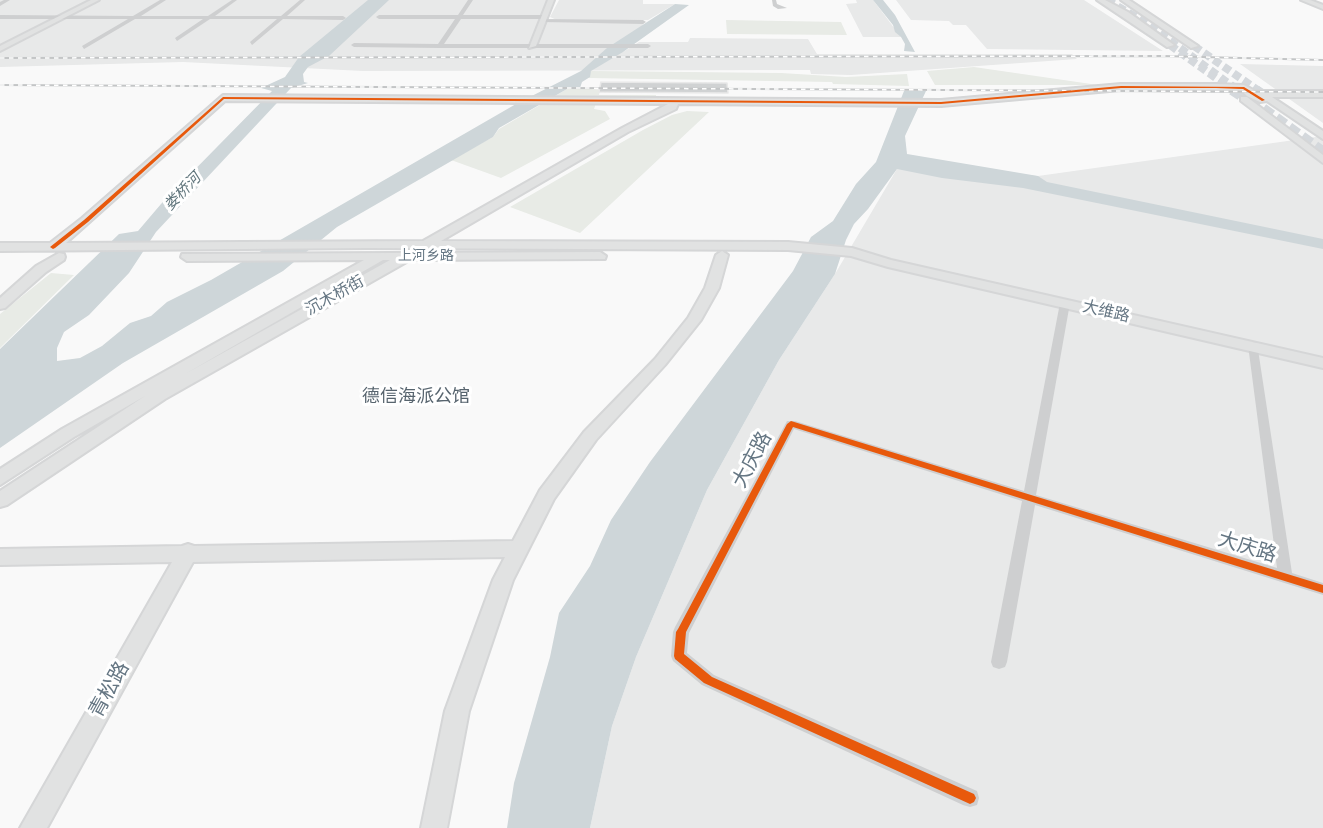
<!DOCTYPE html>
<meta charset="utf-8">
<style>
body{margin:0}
canvas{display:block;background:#f9f9f9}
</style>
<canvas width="1323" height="828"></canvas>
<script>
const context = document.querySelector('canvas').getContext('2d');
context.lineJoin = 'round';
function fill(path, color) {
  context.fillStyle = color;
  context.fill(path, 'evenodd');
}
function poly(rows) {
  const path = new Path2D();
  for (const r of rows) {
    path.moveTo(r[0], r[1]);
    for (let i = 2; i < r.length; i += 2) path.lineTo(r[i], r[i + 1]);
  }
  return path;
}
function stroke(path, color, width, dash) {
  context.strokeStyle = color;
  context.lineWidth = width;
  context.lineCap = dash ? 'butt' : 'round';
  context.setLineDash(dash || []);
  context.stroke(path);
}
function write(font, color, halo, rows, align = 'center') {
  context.font = font + ' Signika,"Noto Sans SC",sans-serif';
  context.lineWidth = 6;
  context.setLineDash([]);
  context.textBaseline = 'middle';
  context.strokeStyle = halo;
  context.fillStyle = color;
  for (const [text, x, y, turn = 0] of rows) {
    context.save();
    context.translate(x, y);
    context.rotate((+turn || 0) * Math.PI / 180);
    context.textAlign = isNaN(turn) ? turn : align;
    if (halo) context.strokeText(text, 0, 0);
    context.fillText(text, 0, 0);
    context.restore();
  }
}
fill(poly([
 [0,0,548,0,538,22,644,23,623,52,639,42,688,42,690,38,808,39,817,54,1072,54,1077,59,851,75,811,74,810,70,363,71,183,62,0,67],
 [559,0,643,0,643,4,675,4,648,20,557,20,550,17],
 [856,0,873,0,901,37,863,37,846,4,857,3],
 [896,0,1084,0,1163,51,987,49,966,25,953,25,949,21,911,20],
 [1240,64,1323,66,1323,123],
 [1323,136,1323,828,590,828,612,726,636,657,707,490,779,360,835,274,897,169,1038,176]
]), '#e8e9e9');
fill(poly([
 [726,20,841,22,847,35,727,34],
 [974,67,1098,85,935,85,927,71],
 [591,71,781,73,846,77,907,74,909,86,833,84,832,82,588,78],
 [580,88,600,90,599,95,656,95,656,97,598,97,594,109,605,111,610,119,501,178,451,160,493,137,499,129,567,89],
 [687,111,709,112,580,233,510,207,643,130,672,115],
 [51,273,74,275,0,348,0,314]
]), '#e8ebe6');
fill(poly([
 [368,0,389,0,329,56,308,67,303,74,304,82,308,83,291,88,156,232,129,273,89,315,64,332,57,348,57,361,80,358,102,346,130,323,151,316,167,302,211,280,516,104,581,71,607,48,675,4,689,5,623,52,591,71,590,77,582,82,580,88,567,89,499,128,493,137,337,227,283,271,123,363,0,448,0,349,119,234,138,231,161,204,272,91,261,88,285,77,299,57],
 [873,0,883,0,895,15,915,52,904,51,905,44,901,37,895,32,893,25],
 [904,91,926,91,905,136,907,154,1038,176,1047,182,1323,239,1323,249,1023,188,942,178,897,169,868,209,854,224,846,240,835,274,779,360,707,490,636,657,612,726,590,828,507,828,514,783,550,657,559,613,590,566,611,520,650,462,793,271,811,237,833,221,856,184,876,162]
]), '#ced6d9');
const building = poly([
 [601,82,727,83,728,93,599,92,601,82]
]);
fill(building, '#d0d2d3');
stroke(building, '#e8e8e8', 1.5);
stroke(poly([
 [1170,45,1234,91],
 [1194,46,1259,91]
]), '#d4d8dc', 8, [8, 4]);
stroke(poly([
 [1232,90,1244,98],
 [1256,90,1270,99]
]), '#d4d8dc', 10, [10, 5]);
stroke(poly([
 [1107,0,1146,23,1239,91]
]), '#d4d8dc', 8, [8, 4.5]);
stroke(poly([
 [1237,90,1323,152]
]), '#d4d8dc', 11, [11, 5]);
const secondary = poly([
 [91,0,99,0,0,51,0,46,91,0],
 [548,0,554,0,536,46,529,48,548,0],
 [1097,0,1105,0,1128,12,1174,45,1167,47,1097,0],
 [1121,0,1129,0,1198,46,1191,48,1121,0],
 [1301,0,1310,0,1323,5,1323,9,1301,0],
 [1121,84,1216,84,1244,85,1255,91,1323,91,1323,97,1272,97,1323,131,1323,139,1267,101,1260,102,1247,96,1242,91,1121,90,941,106,678,104,676,109,628,132,441,241,788,242,852,248,891,260,1323,358,1323,368,888,267,851,256,788,250,367,248,0,251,0,243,50,243,82,218,223,95,941,100,1121,84],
 [225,101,668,104,622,128,423,241,66,243,225,101],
 [1241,97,1247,97,1323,155,1323,163,1241,101,1241,97],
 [722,251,728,255,719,288,701,320,665,365,596,440,554,499,513,580,469,711,447,828,421,828,445,711,493,580,505,557,193,562,47,828,20,828,172,562,0,565,0,549,182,546,188,544,194,546,513,541,540,490,584,432,655,359,688,318,705,288,716,255,722,251],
 [600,252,606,256,605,259,410,260,165,399,7,505,0,507,0,491,145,396,74,437,0,485,0,469,62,429,364,260,187,261,181,257,182,254,600,252],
 [383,260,390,260,185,374,383,260],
 [59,253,64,254,65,257,64,260,46,272,5,308,0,309,0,298,36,266,59,253]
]);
stroke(secondary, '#d5d6d7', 4);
fill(poly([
 [4,0,10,0,0,6,0,2,4,0],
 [160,0,166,0,141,16,208,16,232,0,237,0,215,16,281,16,300,0,305,0,287,16,343,16,346,18,343,20,283,19,252,45,250,42,277,19,210,19,177,41,175,38,203,19,135,19,84,49,82,46,128,19,0,19,0,15,133,16,160,0],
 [468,0,473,0,463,15,544,15,547,17,544,19,461,19,444,44,648,44,651,46,648,48,439,48,354,47,351,45,354,43,438,44,455,19,379,19,376,17,379,15,458,15,468,0],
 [772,0,776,0,777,4,787,8,778,9,773,6,772,0],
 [542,19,643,20,646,22,643,24,540,22,542,19],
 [1065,300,1070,303,1036,495,1277,568,1248,345,1253,342,1257,343,1292,573,1323,583,1323,595,1035,505,1007,662,1005,667,999,669,993,667,991,662,1022,501,794,429,689,633,687,653,714,675,977,791,979,798,977,805,970,807,963,805,702,685,673,661,671,656,673,632,675,627,787,421,795,421,1024,491,1060,303,1065,300]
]), '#cecfd0');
fill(secondary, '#e1e2e2');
const rail = poly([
 [0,58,1162,56,1323,60],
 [0,85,1323,92]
]);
stroke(rail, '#c3c5c6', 2);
stroke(rail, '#fff', 1.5, [4.5]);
fill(poly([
 [1121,86,1244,87,1265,100,1262,101,1243,89,1216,88,1121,88,941,104,224,99,88,222,55,248,53,249,50,247,84,220,223,97,941,102,1121,86],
 [791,421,1323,585,1323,593,793,427,686,632,684,654,712,677,974,794,976,798,974,802,970,804,704,683,675,659,674,656,676,632,678,629,787,424,791,421]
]), '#e8590c');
write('14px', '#657683', '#fff', [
 ["上河乡路",426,256]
]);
write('italic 15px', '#60757c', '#fff', [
 ["娄桥河",183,192,-46]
]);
write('16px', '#657683', '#fff', [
 ["沉木桥街",335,296,-29],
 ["大维路",1106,312,13]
]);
write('18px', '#57646e', '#fff', [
 ["德信海派公馆",416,397]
]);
write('20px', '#657683', '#fff', [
 ["大庆路",753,460,-62],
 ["大庆路",1247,548,17],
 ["青松路",110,690,-61]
]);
</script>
